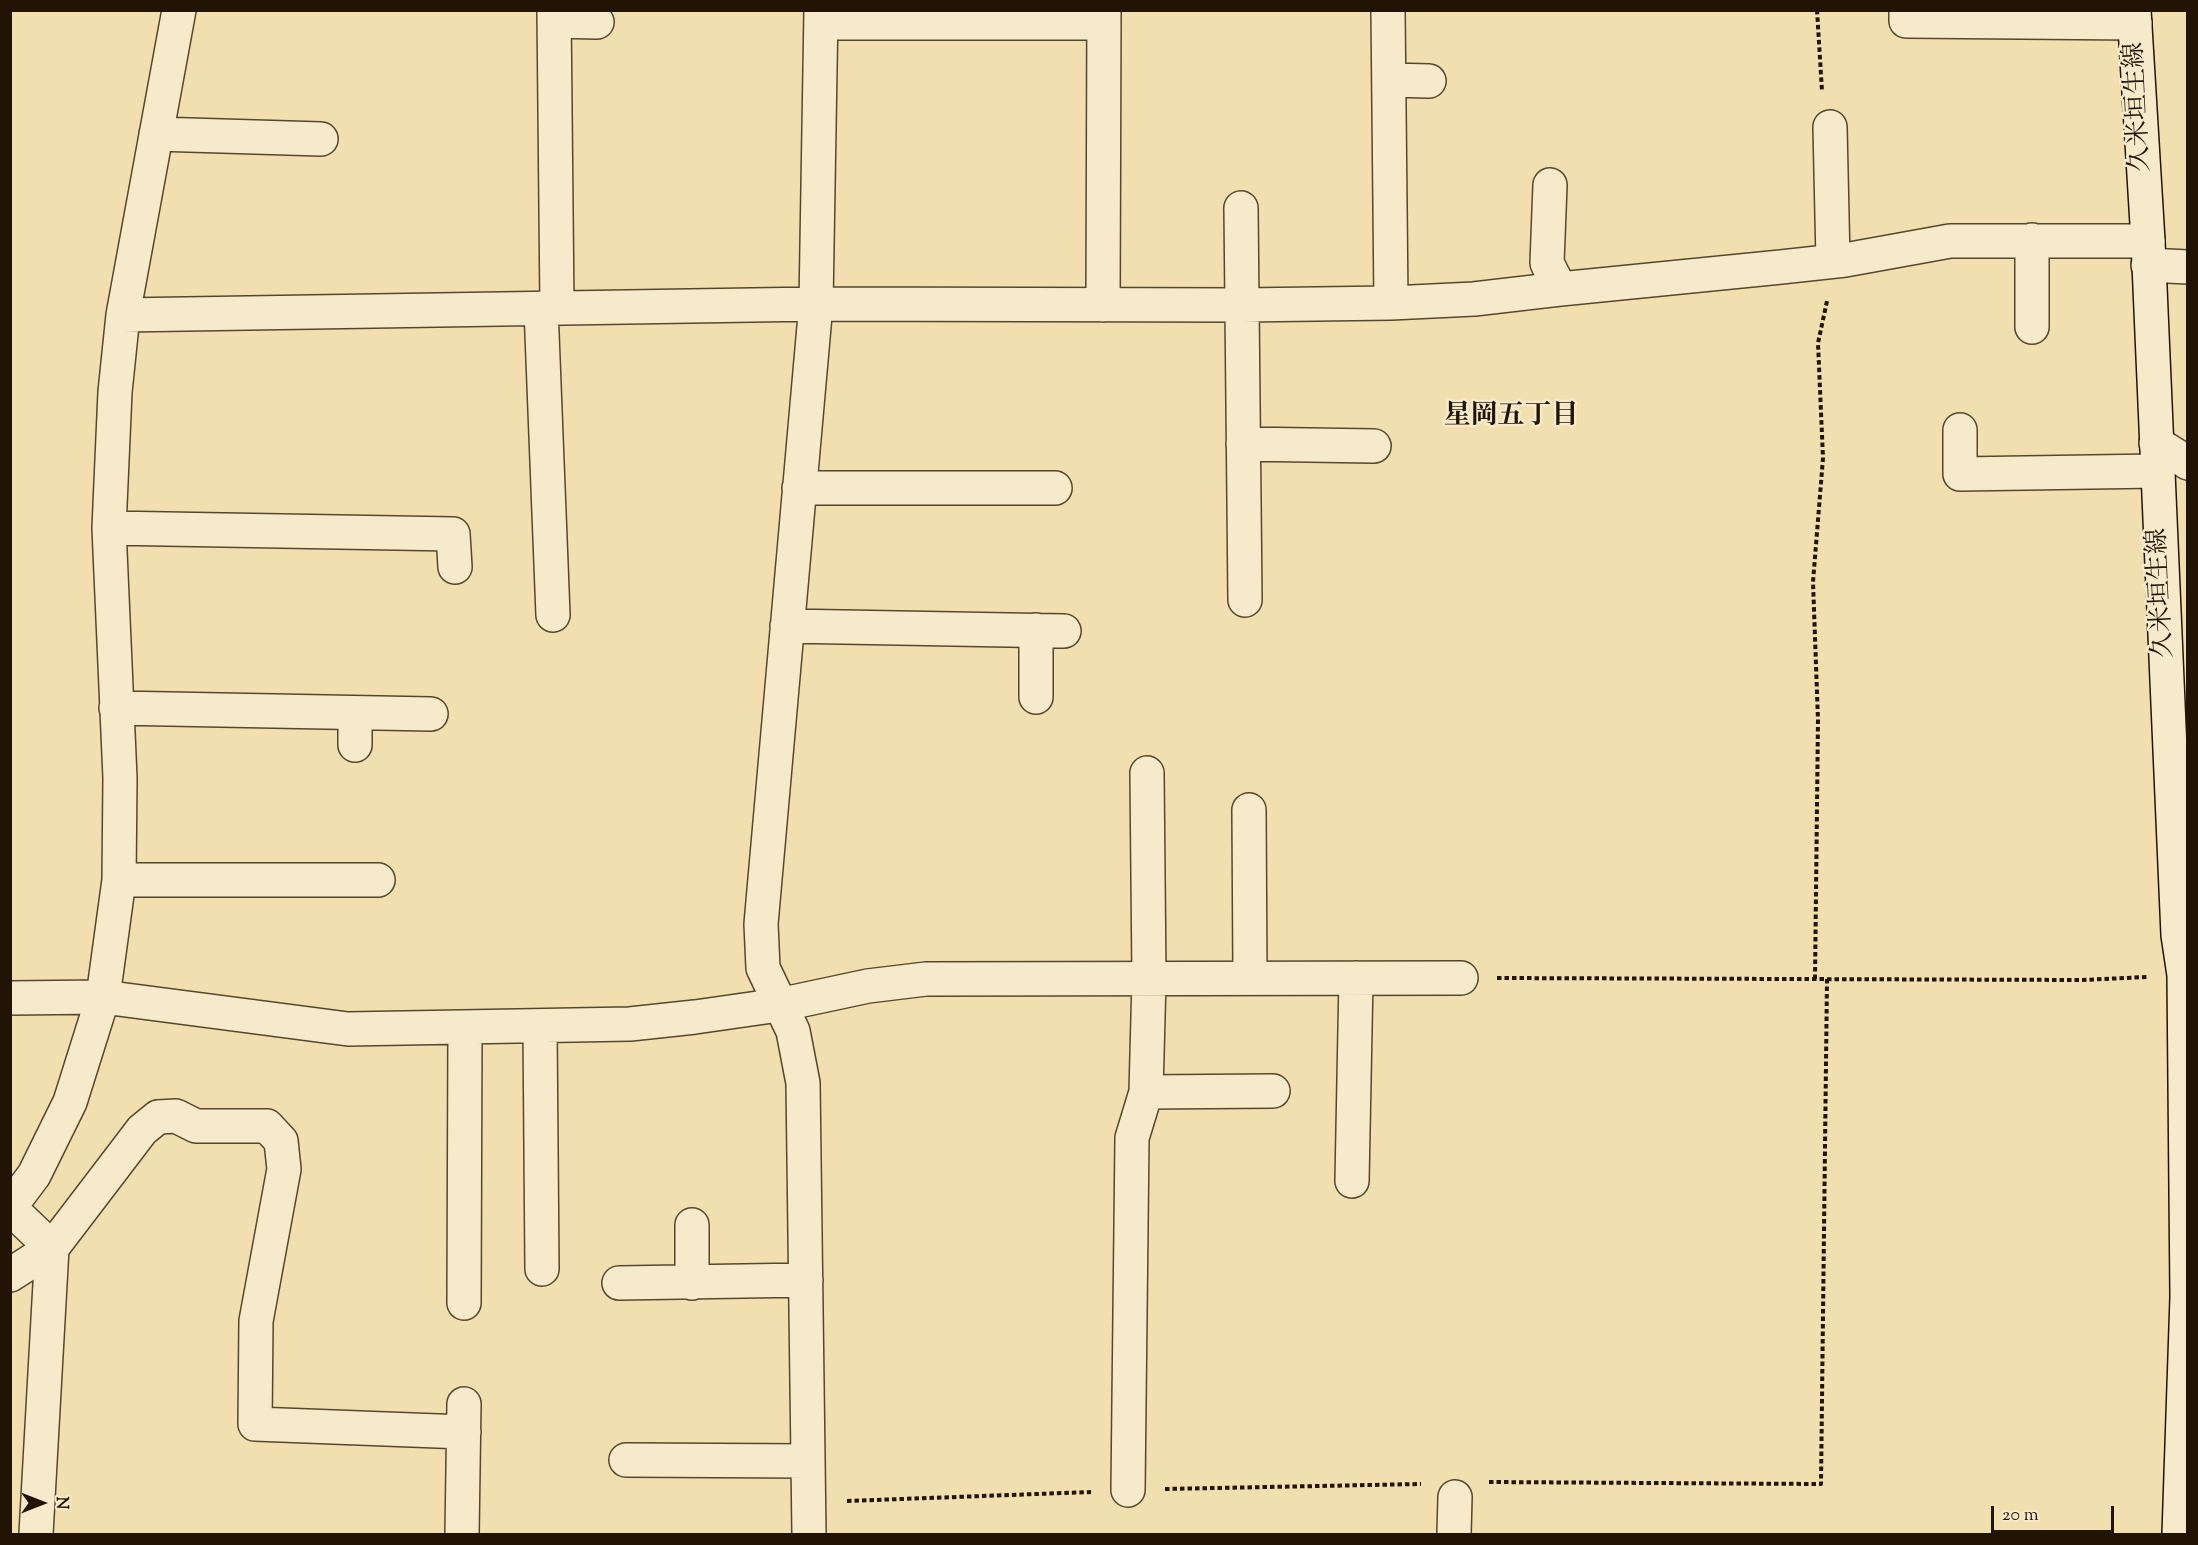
<!DOCTYPE html>
<meta charset="utf-8">
<style>
body{margin:0}
#map{position:relative;width:2198px;height:1545px;overflow:hidden;background:#f2dfaf;font-family:"Sorts Mill Goudy",serif}
canvas{display:block}
.frame{position:absolute;inset:0;border:12px solid #211404;pointer-events:none}
.north{position:absolute;left:12px;top:1473px;width:60px;height:60px;-webkit-text-stroke:4px #f7eacb;paint-order:stroke;rotate:90deg;font-size:16px;font-weight:700;line-height:24px;text-align:center;color:#211404}
.north::after{content:'';display:block;margin:auto;width:21px;height:27px;background:#211404;clip-path:polygon(50% 0,100% 100%,50% 72%,0 100%)}
.scale{position:absolute;left:1991px;top:1506px;width:123px;height:27px;box-sizing:border-box;border:3px solid #211404;border-top:0;padding-left:8px;font-size:18px;line-height:21px;white-space:nowrap;color:#211404;-webkit-text-stroke:4px #f7eacb;paint-order:stroke}
</style>
<div id="map">
<canvas width="2198" height="1545"></canvas>
<div class="frame"></div>
<div class="north">N</div>
<div class="scale">20 m</div>
</div>
<script>
const context = document.querySelector('canvas').getContext('2d');
context.lineJoin = 'round';
function poly(rows) {
  const path = new Path2D();
  for (const r of rows) {
    path.moveTo(r[0], r[1]);
    for (let i = 2; i < r.length; i += 2) path.lineTo(r[i], r[i + 1]);
  }
  return path;
}
function stroke(path, color, width, dash) {
  context.strokeStyle = color;
  context.lineWidth = width;
  context.lineCap = dash ? 'butt' : 'round';
  context.setLineDash(dash || []);
  context.stroke(path);
}
function write(font, color, halo, rows, align = 'center') {
  context.font = font + ' "Sorts Mill Goudy","Noto Serif JP",serif';
  context.lineWidth = 5;
  context.setLineDash([]);
  context.textBaseline = 'middle';
  context.strokeStyle = halo;
  context.fillStyle = color;
  for (const [text, x, y, turn = 0] of rows) {
    context.save();
    context.translate(x, y);
    context.rotate((+turn || 0) * Math.PI / 180);
    context.textAlign = isNaN(turn) ? turn : align;
    if (halo) context.strokeText(text, 0, 0);
    context.fillText(text, 0, 0);
    context.restore();
  }
}
const minor = poly([
 [554,10,557,308],
 [1388,10,1391,303],
 [1906,10,1906,21,2135,23],
 [554,21,597,22],
 [821,23,1104,23],
 [1389,80,1429,81],
 [1830,127,1833,261],
 [156,134,321,139],
 [1550,185,1547,263,1560,289],
 [1241,208,1245,600],
 [2032,240,2032,327],
 [2148,265,2188,267],
 [1103,305,1104,10],
 [541,308,553,615],
 [123,315,816,304,1242,305,1391,303,1474,299,1560,289,1781,267,1845,260,1950,241,2148,241],
 [1960,430,1960,474,2157,471],
 [2156,443,2188,463],
 [1243,444,1374,446],
 [799,488,1055,488],
 [109,528,453,534,455,567],
 [787,626,1064,631],
 [1036,697,1036,630],
 [116,708,431,714],
 [355,713,355,745],
 [1249,810,1250,978],
 [119,880,378,880],
 [10,998,103,997,348,1029,630,1024,695,1017,779,1005,868,986,926,979,1461,978],
 [540,1026,542,1269],
 [1146,1092,1273,1091],
 [1352,1181,1356,978],
 [10,1207,34,1175,70,1102,103,997,119,880,120,778,109,528,115,392,123,315,179,10],
 [10,1208,52,1248,10,1275],
 [692,1225,692,1283],
 [619,1283,806,1280],
 [464,1303,465,1027],
 [626,1460,808,1461],
 [1128,1490,1132,1138,1146,1092,1149,979,1147,773],
 [36,1534,52,1248,142,1130,158,1117,176,1116,196,1126,267,1126,281,1141,284,1169,256,1321,255,1424,464,1432],
 [462,1534,464,1404],
 [809,1534,803,1083,793,1031,763,968,761,924,816,304,821,10],
 [1454,1534,1455,1497]
]);
const secondary = poly([
 [2134,10,2148,241,2178,935,2184,975,2187,1297,2179,1534]
]);
stroke(minor, '#55472f', 36);
stroke(secondary, '#211404', 36);
stroke(poly([
 [1817,10,1822,91],
 [1497,978,2082,980,2147,977],
 [1815,979,1818,720,1813,582,1823,458,1818,343,1827,301],
 [1489,1482,1821,1484,1827,979],
 [1165,1489,1421,1484],
 [847,1501,1091,1492]
]), '#211404', 4, [4.5, 3]);
stroke(minor, '#f7eacb', 33);
stroke(secondary, '#f7eacb', 33);
write('26px', '#211404', '#f7eacb', [
 ["久米垣生線",2140,107,-93],
 ["久米垣生線",2163,593,-93]
]);
write('bold 27px', '#211404', '#f7eacb', [
 ["星岡五丁目",1511,418]
]);
</script>
